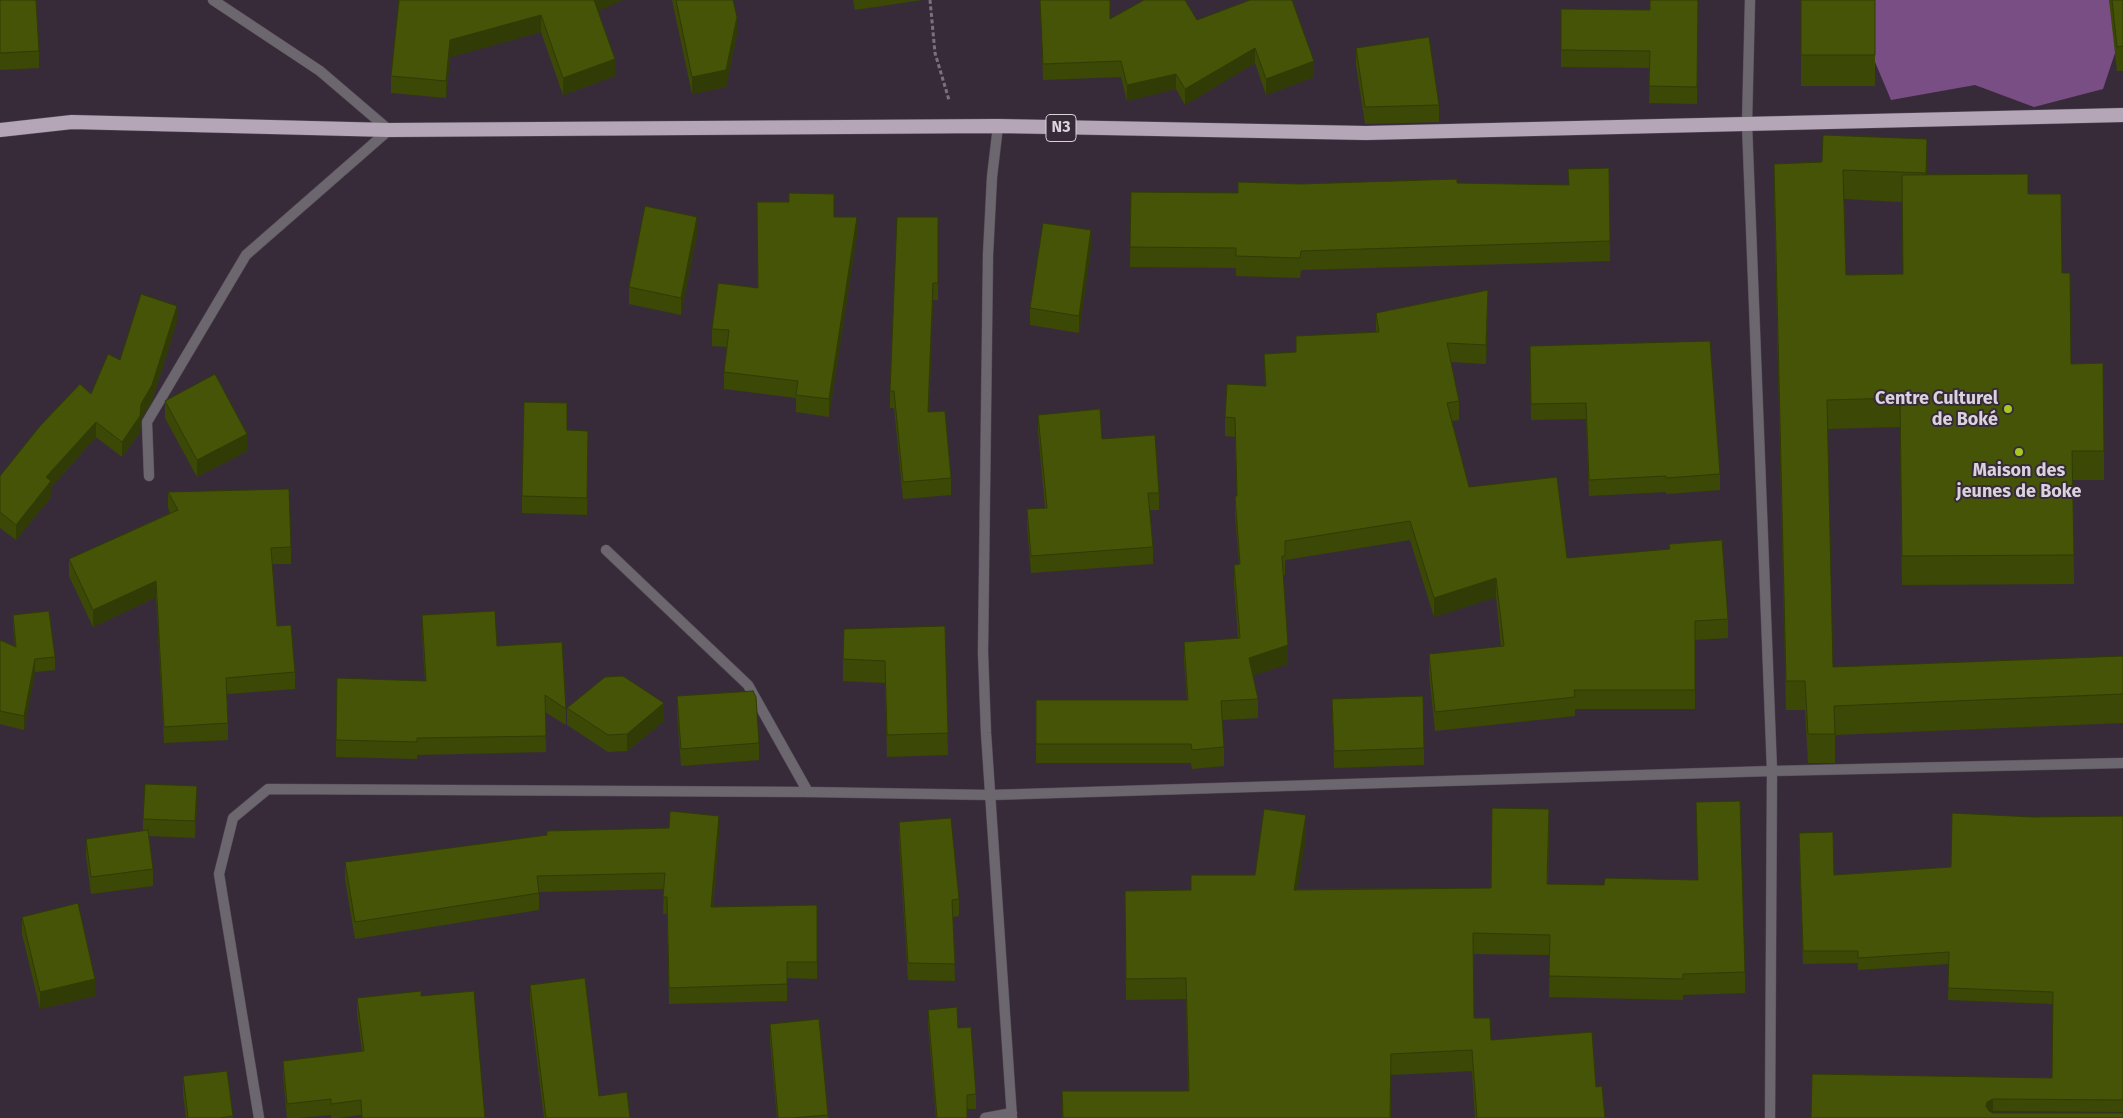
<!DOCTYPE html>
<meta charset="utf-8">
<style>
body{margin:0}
canvas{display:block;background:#372b3a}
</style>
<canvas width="2123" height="1118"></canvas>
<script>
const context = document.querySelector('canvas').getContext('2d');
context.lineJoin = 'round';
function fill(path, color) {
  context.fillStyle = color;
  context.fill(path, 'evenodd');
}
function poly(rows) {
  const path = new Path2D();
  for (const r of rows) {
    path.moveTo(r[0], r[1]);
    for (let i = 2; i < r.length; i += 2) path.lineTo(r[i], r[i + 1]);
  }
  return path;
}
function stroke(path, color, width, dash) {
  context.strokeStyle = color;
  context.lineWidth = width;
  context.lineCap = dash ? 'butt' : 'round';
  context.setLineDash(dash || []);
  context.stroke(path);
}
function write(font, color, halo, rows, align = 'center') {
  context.font = font + ' "Fira Sans",sans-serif';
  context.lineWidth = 4;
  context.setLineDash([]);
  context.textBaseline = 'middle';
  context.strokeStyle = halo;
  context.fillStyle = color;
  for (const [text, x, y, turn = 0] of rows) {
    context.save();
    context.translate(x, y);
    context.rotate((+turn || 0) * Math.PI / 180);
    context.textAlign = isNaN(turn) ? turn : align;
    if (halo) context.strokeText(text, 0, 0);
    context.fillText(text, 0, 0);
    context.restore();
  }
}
fill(poly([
 [1849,0,2109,0,2123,29,2103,89,2034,107,1975,85,1891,100]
]), '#794e84');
const service = poly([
 [149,476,147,422,246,255,389,130,320,71,213,0],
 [606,550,748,685,808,792]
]);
const minor = poly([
 [1747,124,1772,771,1770,1118],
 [998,126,992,177,988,255,983,652,986,733,1012,1118],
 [259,1118,219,874,233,818,268,789,808,792,991,795,1772,771,2123,763],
 [985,1118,1012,1113]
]);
const tertiary = poly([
 [1747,124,1750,0]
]);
const trunk = poly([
 [0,130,72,122,389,130,998,126,1366,133,2123,115]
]);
stroke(service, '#544957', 11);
stroke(minor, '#544957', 11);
stroke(tertiary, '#544957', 11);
stroke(trunk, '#544957', 15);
stroke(poly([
 [930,0,935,53,949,100]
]), '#7b707d', 3, [4, 2.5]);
stroke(service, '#6c676e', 10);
stroke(minor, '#6c676e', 10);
stroke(tertiary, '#6c676e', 10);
stroke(trunk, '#b4a6b7', 14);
fill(poly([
 [0,0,39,51,39,68,0,70],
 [399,0,622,0,598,11,615,76,563,95,541,32,450,57,446,98,391,93,391,76],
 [672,0,733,0,737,34,726,87,692,94],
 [853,0,922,0,855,10],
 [1040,0,1110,0,1110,19,1197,20,1292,0,1314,77,1266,95,1255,63,1185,105,1176,89,1127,101,1121,77,1043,80],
 [1698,0,1697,104,1649,103,1650,68,1561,67,1561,9,1650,10],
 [1801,0,1875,0,1875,86,1801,86],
 [2109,0,2123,0,2123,71,2117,71],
 [1356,48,1439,105,1439,122,1365,124,1356,65],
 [1927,139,1927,175,2028,194,2062,273,2071,364,2104,451,2104,480,2073,480,2074,584,1902,585,1900,427,1827,429,1833,667,2123,656,2123,723,1835,735,1835,763,1808,763,1805,710,1786,710,1774,193,1774,164,1822,162],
 [1844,199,1902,202,1903,274,1846,275],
 [1609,168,1610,261,1301,270,1300,278,1236,276,1236,268,1130,267,1131,192,1238,193,1301,184,1457,183,1568,185],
 [834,217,857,234,829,417,796,412,796,398,724,389,724,372,727,347,712,346,712,329],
 [938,217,938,300,933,300,929,412,951,478,951,495,903,499,894,408,890,408,890,391],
 [697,234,681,315,629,304,629,287],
 [1091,247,1079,333,1030,325,1030,308],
 [1488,309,1486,364,1450,362,1459,401,1459,420,1452,421,1469,487,1567,558,1728,619,1728,638,1695,640,1695,709,1575,709,1575,716,1435,731,1429,673,1429,654,1501,647,1496,597,1434,617,1410,540,1285,560,1285,575,1283,575,1288,664,1253,675,1258,699,1258,718,1222,720,1224,747,1224,766,1192,769,1191,763,1036,763,1036,700,1187,700,1184,661,1184,642,1238,639,1234,583,1234,565,1239,564,1235,515,1235,496,1237,496,1235,437,1225,436,1225,417,1265,386,1264,354,1296,352,1296,336,1376,332,1376,313],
 [177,321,152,401,141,419,140,432,122,457,96,437,51,487,51,497,16,540,0,528,0,476,91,394,120,360],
 [1530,346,1720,474,1720,490,1666,494,1666,492,1589,496,1586,419,1531,420],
 [165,401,247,451,197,477,165,418],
 [1038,415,1159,493,1159,510,1150,510,1153,547,1153,564,1031,573,1027,526,1027,509,1045,508,1038,432],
 [588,448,587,515,522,513,522,496],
 [168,492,291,547,291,564,272,564,277,626,295,672,295,689,227,694,228,723,228,740,164,743,156,597,93,627,69,576,69,559,170,513,168,508],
 [13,615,55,657,55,670,35,672,24,730,0,724,0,640,15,646,13,628],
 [422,615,497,646,566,709,566,725,545,712,546,752,417,755,417,759,336,757,336,740,425,681,422,632],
 [945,626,948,755,887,757,885,683,843,681,843,659],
 [677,696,759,743,759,760,681,766,677,713],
 [1332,699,1424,748,1424,765,1334,768],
 [567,708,664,721,627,751,608,752,567,725],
 [1696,802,1745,972,1745,993,1683,995,1683,1000,1549,997,1550,955,1474,954,1474,1018,1491,1040,1596,1087,1605,1118,1475,1118,1472,1071,1391,1075,1391,1118,1062,1118,1062,1091,1188,1091,1186,999,1126,1000,1125,891,1191,890,1255,875,1306,836,1297,889,1491,888,1549,830,1548,884,1604,885,1698,880],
 [197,803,195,838,149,836,153,869,153,886,91,894,86,856,86,839,143,831,143,819],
 [2123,816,2123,1112,1993,1111,1811,1118,2052,1078,2053,1004,1948,1000,1949,964,1858,970,1858,963,1803,964,1799,845,1834,875,1951,867],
 [899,822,959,899,959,916,953,917,955,981,908,980,899,840],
 [719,832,713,907,817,905,817,979,787,978,787,1001,669,1004,667,914,663,914,664,889,539,892,539,910,355,939,345,879,345,862],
 [22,917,95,996,40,1009,22,934],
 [530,985,599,1096,630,1118,544,1118,530,1002],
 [357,998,485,1118,362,1118,361,1115,337,1118,331,1118,331,1115,298,1118,287,1118,283,1076,283,1061,362,1051,357,1014],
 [928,1010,958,1028,976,1094,976,1109,967,1109,967,1118,936,1118,928,1024],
 [770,1024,828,1115,828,1118,777,1118,770,1041],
 [227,1071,233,1118,186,1118,183,1093,183,1076]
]), '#3b4806');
fill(poly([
 [593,0,622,0,593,14],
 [541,15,541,32,450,57,446,98,446,81,450,40],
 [737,17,737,34,726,87,692,94,692,77],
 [1255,48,1255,63,1185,105,1185,89],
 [615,59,615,76,563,95,563,78],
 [1314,61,1314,77,1266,95,1266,79],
 [1176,74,1176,89,1127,101,1127,85],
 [1927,139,1927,168,1926,202,1926,173],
 [697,217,697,234,681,315,681,298],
 [857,217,857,234,829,417,829,399],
 [1091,230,1091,247,1079,333,1079,316],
 [933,283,933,300,928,429,928,412],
 [1488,290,1488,309,1486,364,1486,345],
 [177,306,177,321,152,401,141,419,140,432,122,457,122,442,141,404],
 [96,422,96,437,51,487,51,497,16,540,16,525,46,477],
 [247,434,247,451,197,477,197,460],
 [1496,578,1496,597,1434,617,1434,598],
 [156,581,156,597,93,627,93,610],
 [1288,645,1288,664,1249,677,1249,658],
 [35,659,35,672,24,730,24,716],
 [664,703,664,721,627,751,627,734],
 [197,786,197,803,195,838,195,821],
 [1306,815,1306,836,1294,910,1294,890],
 [719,816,719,832,711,924,711,907],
 [95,979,95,996,40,1009,40,992],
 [1993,1099,1993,1111,1987,1114,1986,1106,1987,1102]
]), '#303b05');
const building = poly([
 [0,0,36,0,39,51,0,53,0,0],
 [399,0,594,0,615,59,563,78,541,15,450,40,446,81,391,76,399,0],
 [676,0,733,0,737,17,726,70,692,77,676,0],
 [1040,0,1110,0,1110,19,1144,0,1185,0,1197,20,1250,0,1292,0,1314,61,1266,79,1255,48,1185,89,1176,74,1127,85,1121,61,1043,64,1040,0],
 [1650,0,1698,0,1697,87,1649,86,1650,51,1561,50,1561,9,1650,10,1650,0],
 [1801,0,1875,0,1875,55,1801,55,1801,0],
 [2112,0,2123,0,2123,46,2117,47,2112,0],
 [1429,37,1439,105,1365,107,1356,48,1429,37],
 [1823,135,1927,139,1926,173,1843,170,1846,275,1903,274,1902,175,2028,174,2028,194,2061,194,2062,273,2070,273,2071,364,2103,363,2104,451,2072,451,2074,555,1902,556,1900,398,1827,400,1833,667,2123,656,2123,694,1834,706,1835,734,1808,734,1805,681,1786,681,1774,164,1822,162,1823,135],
 [1609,168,1610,241,1301,251,1300,258,1236,256,1236,248,1130,247,1131,192,1238,193,1238,182,1301,184,1457,179,1457,183,1569,185,1568,169,1609,168],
 [789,193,834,194,834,217,857,217,829,399,796,395,798,381,724,372,729,330,712,329,718,283,758,288,757,202,789,202,789,193],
 [645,206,697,217,681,298,629,287,645,206],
 [897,217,938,217,938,283,933,283,928,412,945,411,951,478,903,482,894,391,890,391,897,217],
 [1043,223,1091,230,1079,316,1030,308,1043,223],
 [1488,290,1486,345,1447,343,1459,401,1447,403,1469,487,1557,477,1567,558,1670,549,1669,544,1722,540,1728,619,1695,621,1695,690,1574,690,1575,697,1435,712,1429,654,1504,646,1496,578,1434,598,1410,521,1285,541,1285,556,1282,556,1288,645,1249,658,1258,699,1221,701,1224,747,1192,750,1191,744,1036,744,1036,700,1188,700,1184,642,1240,638,1234,565,1240,564,1235,496,1237,496,1235,418,1225,417,1227,384,1266,386,1264,354,1296,352,1296,336,1379,332,1376,313,1488,290],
 [141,294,177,306,152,385,141,404,140,416,122,442,96,422,46,477,51,481,16,525,0,512,0,476,40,426,80,384,91,394,108,354,120,360,141,294],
 [1710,341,1720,474,1666,478,1666,476,1589,480,1586,403,1531,404,1530,346,1710,341],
 [215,374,247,434,197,460,165,401,215,374],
 [524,402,567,403,567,430,588,431,587,498,522,496,524,402],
 [1100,409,1102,439,1155,435,1159,493,1148,493,1153,547,1031,556,1027,509,1047,508,1038,415,1100,409],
 [289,489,291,547,271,548,277,626,291,625,295,672,226,678,228,723,164,727,156,581,93,610,69,559,178,510,168,492,289,489],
 [49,611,55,657,35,659,24,716,0,711,0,640,16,647,13,615,49,611],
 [495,611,497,646,562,642,566,709,545,695,546,736,417,738,417,742,336,740,337,678,426,681,422,615,495,611],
 [945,626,948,733,887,735,885,661,843,659,844,629,945,626],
 [623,676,664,703,627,734,608,735,567,708,605,677,623,676],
 [753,691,756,697,759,743,681,749,677,696,753,691],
 [1423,696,1424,748,1334,751,1332,699,1423,696],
 [145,784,197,786,195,821,143,819,145,784],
 [1740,801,1745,972,1683,974,1683,979,1549,976,1550,935,1473,933,1474,1018,1490,1018,1491,1040,1592,1032,1596,1087,1602,1086,1605,1118,1477,1118,1472,1050,1391,1054,1390,1118,1063,1118,1062,1091,1189,1091,1186,978,1126,979,1125,891,1191,890,1191,875,1255,875,1264,809,1306,815,1294,890,1491,888,1492,808,1549,809,1547,884,1604,885,1605,878,1698,880,1696,802,1740,801],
 [670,811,719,816,711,907,817,905,817,962,787,962,787,984,669,988,667,897,663,897,665,873,537,876,539,893,355,922,345,862,547,835,547,831,669,828,670,811],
 [1952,813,2033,817,2123,816,2123,1100,1993,1099,1987,1102,1986,1106,1989,1111,1993,1113,2123,1113,2123,1118,1811,1118,1812,1074,2052,1078,2053,992,1948,988,1949,952,1858,958,1858,951,1803,951,1799,833,1833,832,1834,875,1951,867,1952,813],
 [951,818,959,899,952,900,955,964,908,963,899,822,951,818],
 [148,830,153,869,91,877,86,839,148,830],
 [78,903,95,979,40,992,22,917,78,903],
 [585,978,599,1096,627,1092,630,1118,546,1118,530,985,585,978],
 [421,991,421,996,474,991,485,1118,362,1118,361,1100,331,1104,331,1099,287,1104,283,1061,364,1051,357,998,421,991],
 [957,1007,958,1028,971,1027,976,1094,967,1095,967,1118,937,1118,928,1010,957,1007],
 [819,1019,828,1115,792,1118,778,1118,770,1024,819,1019],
 [227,1071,233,1116,220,1118,188,1118,183,1076,227,1071]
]);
fill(building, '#455407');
stroke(building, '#303b05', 1);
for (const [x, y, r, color] of [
 [2008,409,5,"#a6c820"],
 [2019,452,5,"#a6c820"]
]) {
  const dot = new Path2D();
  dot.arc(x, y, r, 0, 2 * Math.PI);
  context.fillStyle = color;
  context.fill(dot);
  stroke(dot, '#372b3a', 2);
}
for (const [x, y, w] of [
 [1061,128,30]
]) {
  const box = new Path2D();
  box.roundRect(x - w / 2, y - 13.5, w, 27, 4);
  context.fillStyle = '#372b3a';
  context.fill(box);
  stroke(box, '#dad2dc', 1);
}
write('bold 16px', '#dad2dc', null, [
 ["N3",1061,128]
]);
write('bold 18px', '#dad2dc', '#372b3a', [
 ["Centre Culturel",1998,399],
 ["de Boké",1998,420],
 ["Maison des",2019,471,"center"],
 ["jeunes de Boke",2019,492,"center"]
], 'right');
</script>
